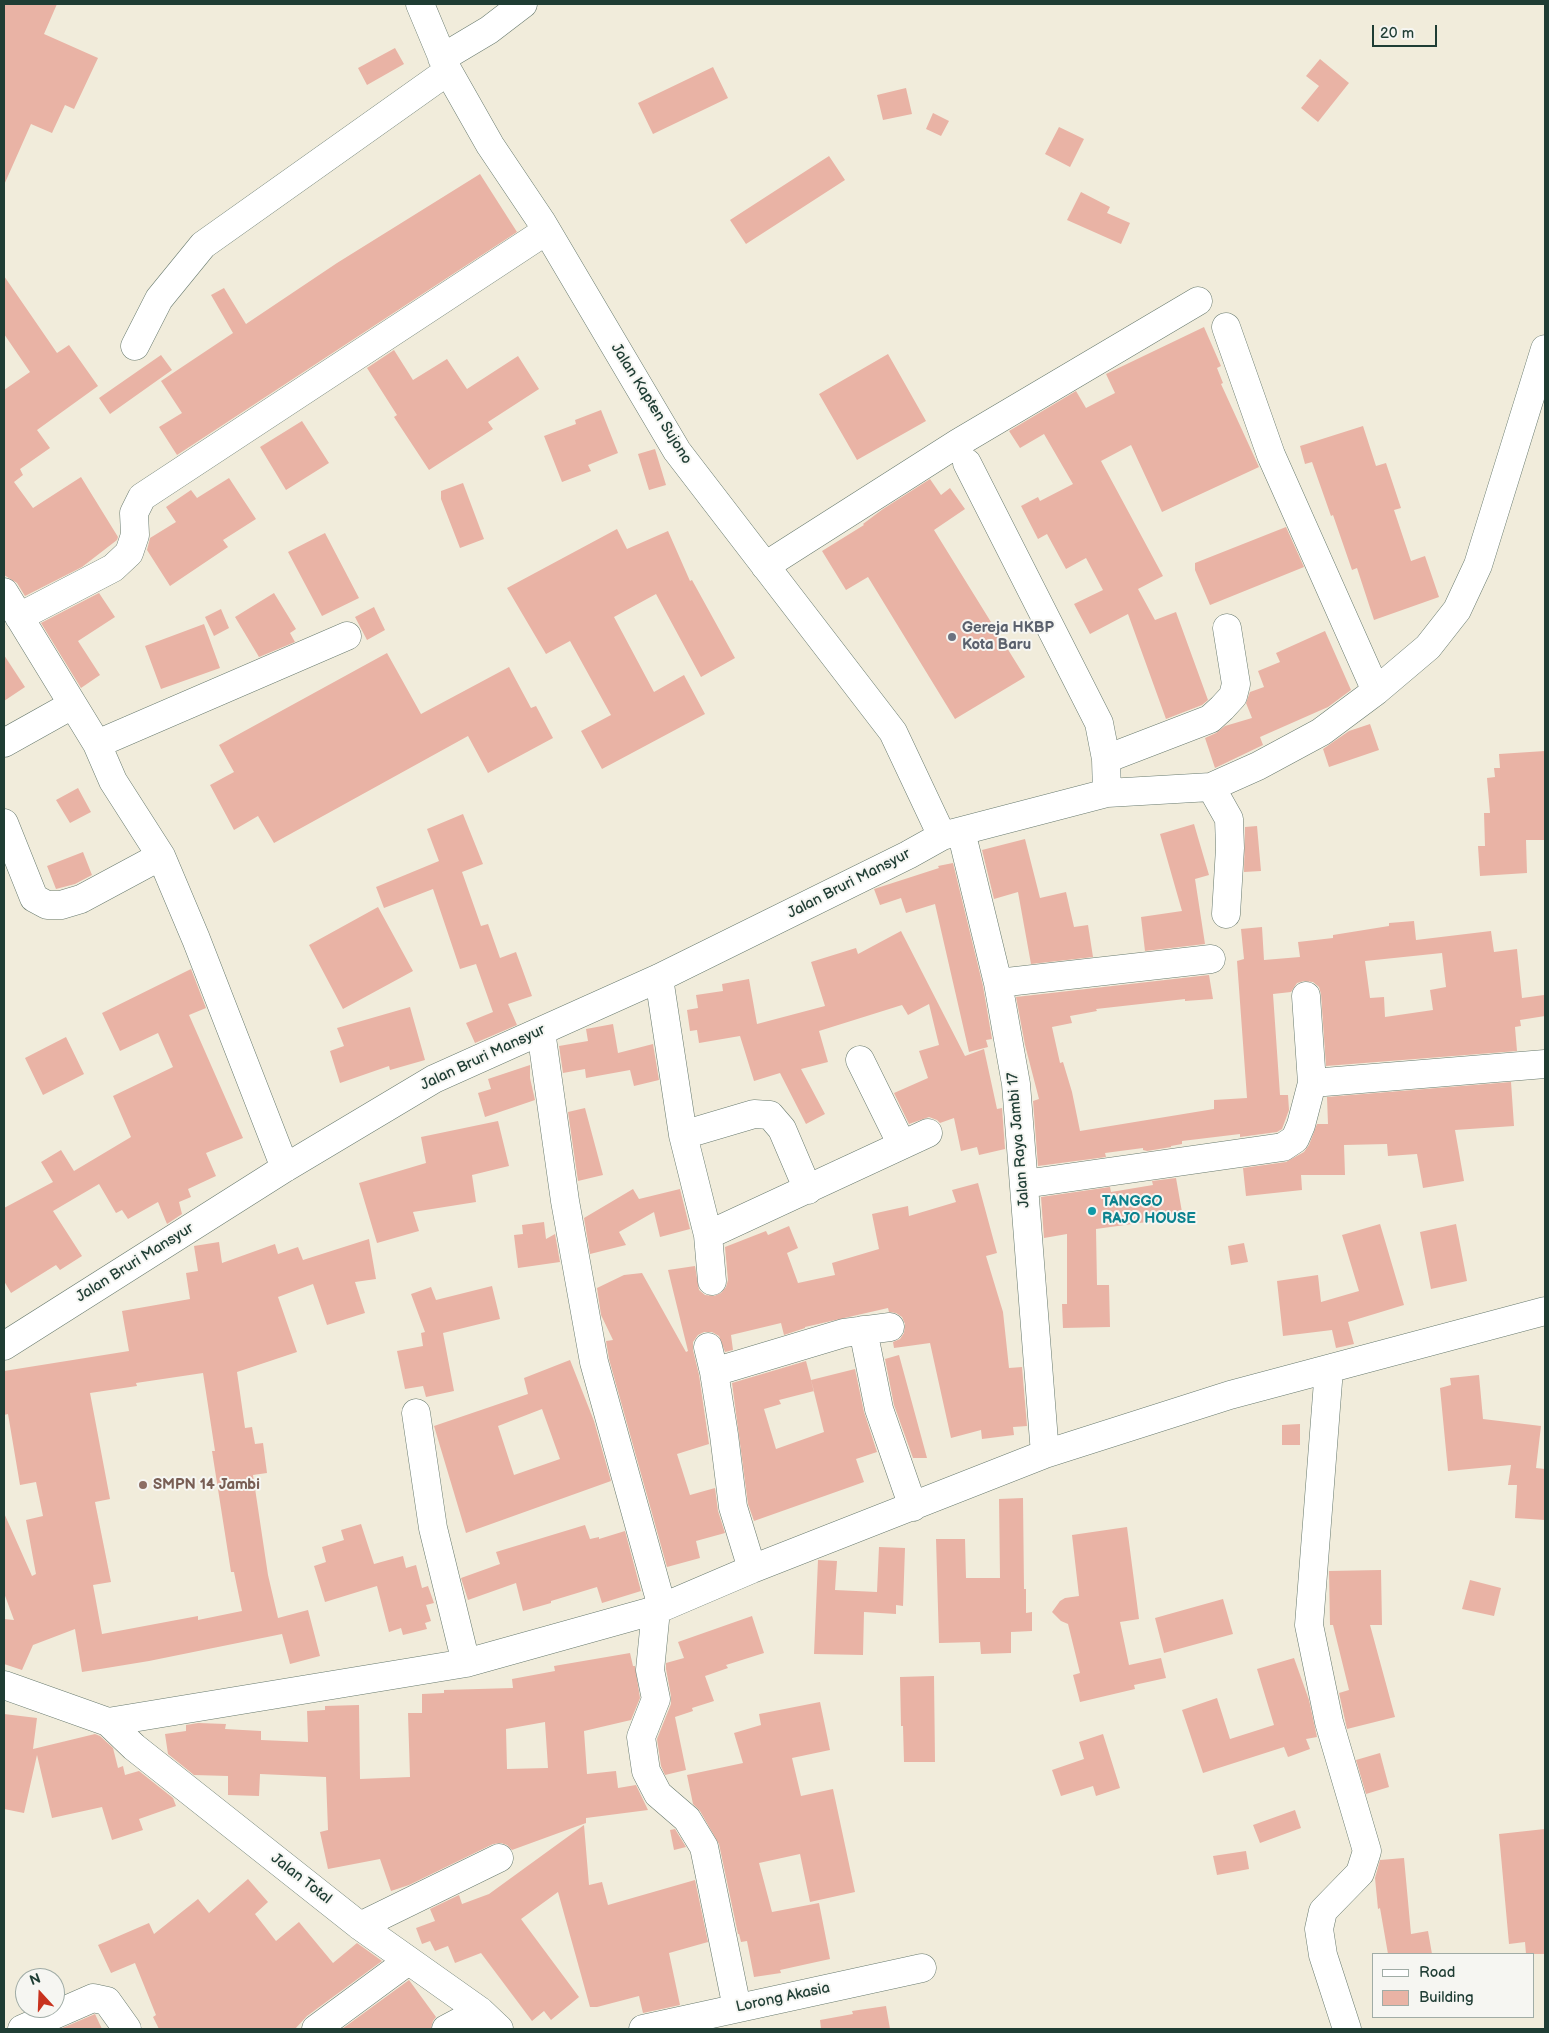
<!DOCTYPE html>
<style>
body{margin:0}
#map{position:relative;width:1549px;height:2033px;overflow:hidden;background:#f1ecdb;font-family:"Balsamiq Sans",sans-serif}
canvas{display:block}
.frame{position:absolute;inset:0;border:5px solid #1f3d34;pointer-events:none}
.legend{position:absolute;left:1372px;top:1953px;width:162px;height:65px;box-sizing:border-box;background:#f6f6f2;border:1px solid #a0aca6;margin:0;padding:6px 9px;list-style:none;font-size:15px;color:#1f3d34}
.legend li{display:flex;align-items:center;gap:10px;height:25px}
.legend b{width:25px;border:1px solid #a0aca6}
.north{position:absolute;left:15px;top:1968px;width:50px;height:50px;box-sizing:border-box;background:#f6f6f2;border:1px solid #a0aca6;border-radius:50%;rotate:340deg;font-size:14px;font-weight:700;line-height:20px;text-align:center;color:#1f3d34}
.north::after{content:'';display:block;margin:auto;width:18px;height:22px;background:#c8321e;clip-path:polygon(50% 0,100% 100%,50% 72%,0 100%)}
.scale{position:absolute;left:1372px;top:25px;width:65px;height:22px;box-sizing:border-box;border:2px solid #1f3d34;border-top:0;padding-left:6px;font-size:15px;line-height:18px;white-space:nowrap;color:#1f3d34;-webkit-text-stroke:4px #f6f6f2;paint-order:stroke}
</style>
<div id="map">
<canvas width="1549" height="2033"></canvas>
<div class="frame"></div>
<ul class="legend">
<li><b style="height:6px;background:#fff"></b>Road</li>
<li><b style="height:14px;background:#e9b3a5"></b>Building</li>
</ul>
<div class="north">N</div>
<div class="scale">20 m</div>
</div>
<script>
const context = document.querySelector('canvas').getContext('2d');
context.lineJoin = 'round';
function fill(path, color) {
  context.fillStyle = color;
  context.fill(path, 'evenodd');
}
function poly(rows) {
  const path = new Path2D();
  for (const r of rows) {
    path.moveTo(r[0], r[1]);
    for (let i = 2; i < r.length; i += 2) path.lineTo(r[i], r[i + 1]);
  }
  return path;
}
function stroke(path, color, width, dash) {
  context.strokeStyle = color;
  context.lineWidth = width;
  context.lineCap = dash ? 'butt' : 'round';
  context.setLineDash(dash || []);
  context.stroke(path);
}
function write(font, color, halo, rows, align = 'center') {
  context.font = font + ' "Balsamiq Sans",sans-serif';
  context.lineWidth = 4;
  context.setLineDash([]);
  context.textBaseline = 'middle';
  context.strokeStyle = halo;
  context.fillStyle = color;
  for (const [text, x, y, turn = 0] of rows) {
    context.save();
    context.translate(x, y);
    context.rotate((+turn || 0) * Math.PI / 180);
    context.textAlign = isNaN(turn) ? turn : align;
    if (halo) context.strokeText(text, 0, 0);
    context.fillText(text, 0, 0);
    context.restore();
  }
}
fill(poly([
 [4,4,57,4,44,34,98,58,74,109,65,105,52,133,31,124,4,185],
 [395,48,404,64,367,85,358,68],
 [1320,59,1349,83,1318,122,1301,108,1319,86,1306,76],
 [713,67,728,98,653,134,638,103],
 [906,88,912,114,883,120,877,95],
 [933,113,949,121,941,136,926,129],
 [1059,127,1084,139,1070,167,1045,154],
 [829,156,845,180,746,244,730,220],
 [480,174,517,232,177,455,159,427,182,413,161,381,233,333,211,295,224,288,246,324,337,263],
 [1081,192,1110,207,1107,213,1130,223,1121,244,1067,220],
 [4,276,57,353,69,345,98,386,37,430,50,448,20,469,23,475,14,482,33,508,81,477,118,537,117,540,82,567,25,596,17,583,4,575,4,390,30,372,4,334],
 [1204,327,1221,366,1217,368,1223,383,1221,384,1259,467,1162,512,1131,445,1101,461,1163,576,1138,589,1155,620,1176,612,1208,700,1202,705,1166,719,1128,614,1090,634,1074,604,1103,590,1086,558,1066,569,1047,534,1038,539,1021,506,1038,497,1040,501,1073,484,1044,434,1020,448,1009,431,1076,391,1086,408,1115,393,1106,374],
 [394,350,413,380,447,359,467,389,518,356,539,389,488,422,493,429,429,470,394,417,397,415,367,368],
 [888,354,926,421,857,460,819,394],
 [161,355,172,370,110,414,99,398],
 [601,410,618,453,588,465,591,471,562,482,544,436,576,424,575,420],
 [302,421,329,463,286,490,260,447],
 [1363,426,1376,466,1386,463,1401,508,1394,510,1411,561,1425,556,1439,597,1374,620,1357,568,1352,570,1333,515,1331,516,1312,462,1305,464,1300,446],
 [655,449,666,485,649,490,638,454],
 [229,478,256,519,223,540,228,547,170,586,147,550,150,538,176,522,166,507,191,490,197,498],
 [930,479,941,495,950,488,965,509,934,530,1025,677,955,719,868,577,846,590,822,551,864,525,863,524,883,509],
 [463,483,484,539,460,548,441,499,441,491],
 [1286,527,1304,567,1210,605,1195,570,1195,563],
 [617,529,627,549,668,531,690,581,692,580,735,658,701,677,656,594,614,617,654,692,684,675,705,714,602,769,581,731,611,715,570,641,546,654,507,588],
 [325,533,359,598,322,616,288,552],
 [99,593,115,617,78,641,100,675,81,688,41,623],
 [274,593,296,629,290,633,295,642,259,657,235,617],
 [374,607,385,630,367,640,355,617],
 [221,609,229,628,214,636,205,617],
 [204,624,220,668,161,689,145,646],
 [1325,631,1351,690,1328,707,1260,737,1263,745,1215,768,1205,738,1216,733,1225,726,1252,718,1246,703,1250,692,1264,687,1258,671,1280,662,1276,653],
 [387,653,421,714,509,667,531,708,536,706,553,738,488,773,468,736,274,843,258,816,234,830,210,785,234,772,219,745],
 [4,655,25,687,4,701],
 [1370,724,1379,750,1329,767,1323,749,1349,731],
 [1545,751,1545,840,1526,840,1527,873,1480,876,1478,846,1485,846,1484,813,1490,813,1487,778,1495,777,1494,768,1500,768,1499,754],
 [78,788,91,812,70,823,56,800],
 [463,814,483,864,462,872,481,926,488,924,500,958,516,952,532,996,508,1004,517,1025,475,1043,466,1023,493,1012,476,964,460,969,433,889,384,908,376,887,439,861,427,829],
 [1194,824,1209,875,1195,879,1205,944,1145,951,1141,917,1182,911,1160,834],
 [1257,826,1261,871,1244,872,1245,827],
 [1025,839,1040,898,1066,892,1074,927,1088,925,1093,957,1031,964,1018,892,994,899,982,850],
 [83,852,92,875,75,884,56,889,47,866],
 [953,863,983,986,992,1039,986,1040,988,1047,969,1052,935,904,906,913,901,898,880,905,874,889,939,868,938,866],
 [378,907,413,971,343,1009,309,945],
 [1414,921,1416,940,1491,931,1494,952,1517,949,1522,998,1544,995,1545,1005,1545,1016,1520,1020,1521,1026,1515,1027,1517,1051,1326,1066,1321,994,1319,987,1313,982,1304,981,1297,983,1291,992,1273,994,1280,1095,1288,1095,1289,1110,1282,1129,1277,1132,1240,1137,1240,1134,1182,1141,1182,1144,1171,1146,1171,1147,1147,1151,1143,1150,1143,1148,1105,1153,1106,1157,1038,1166,1033,1101,1039,1099,1025,1045,1016,997,1209,975,1213,999,1185,1001,1185,999,1096,1009,1097,1011,1070,1016,1072,1023,1052,1027,1060,1063,1063,1062,1072,1092,1080,1131,1214,1109,1214,1100,1247,1098,1237,961,1244,959,1241,929,1262,927,1264,960,1300,957,1298,942,1333,938,1333,935,1389,926,1389,923],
 [1442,953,1446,987,1430,990,1433,1010,1385,1017,1384,997,1370,998,1365,961],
 [901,931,965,1056,984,1049,997,1109,1002,1108,1005,1149,979,1155,977,1147,961,1151,954,1118,940,1123,937,1120,929,1117,909,1124,894,1093,928,1078,919,1051,939,1045,929,1004,908,1015,902,1005,819,1031,828,1062,801,1069,825,1114,806,1124,780,1073,754,1081,740,1036,699,1043,697,1030,690,1031,687,1010,698,1008,696,995,723,991,722,984,749,979,757,1024,825,1006,811,962,856,948,858,954],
 [191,969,206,1008,189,1015,243,1138,206,1153,216,1176,188,1189,191,1197,179,1202,182,1214,167,1224,158,1202,128,1219,122,1210,116,1213,99,1184,53,1211,82,1256,60,1270,56,1265,11,1293,4,1281,4,1208,53,1182,41,1162,61,1150,74,1171,131,1137,113,1096,173,1067,158,1033,120,1051,102,1013],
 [410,1007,425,1060,390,1070,389,1066,340,1083,330,1051,344,1046,337,1028],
 [613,1024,618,1053,653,1044,659,1080,634,1086,630,1070,586,1078,585,1069,563,1073,559,1046,588,1041,586,1029],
 [66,1037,84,1074,43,1095,25,1058],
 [530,1065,530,1078,535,1100,485,1117,478,1093,491,1089,488,1079],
 [1511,1082,1514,1126,1455,1130,1464,1181,1423,1188,1417,1154,1388,1156,1387,1144,1344,1145,1345,1175,1301,1175,1302,1190,1246,1196,1243,1168,1286,1162,1304,1152,1309,1145,1317,1124,1328,1124,1327,1097],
 [585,1108,603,1175,578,1181,568,1112],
 [498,1121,509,1166,472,1175,476,1202,413,1212,419,1231,377,1243,359,1183,426,1163,421,1137],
 [1176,1178,1182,1212,1153,1217,1154,1221,1096,1229,1097,1285,1109,1285,1110,1327,1063,1328,1062,1304,1067,1304,1067,1234,1044,1238,1041,1197,1110,1187,1111,1192,1153,1185,1152,1181],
 [978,1183,997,1253,986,1256,1003,1312,1009,1368,1022,1367,1027,1426,1013,1427,1014,1435,982,1439,981,1430,951,1438,930,1343,894,1348,893,1342,900,1339,904,1333,905,1324,902,1317,896,1313,889,1312,888,1308,805,1327,805,1328,784,1335,781,1323,731,1335,733,1350,725,1352,719,1336,712,1332,704,1332,698,1335,693,1342,693,1350,699,1375,709,1444,677,1454,690,1495,715,1488,718,1511,725,1533,696,1541,700,1558,667,1567,609,1359,606,1341,613,1340,601,1315,597,1288,624,1275,642,1273,686,1352,688,1351,668,1270,695,1266,699,1290,705,1295,714,1296,721,1293,726,1287,728,1280,725,1247,766,1231,768,1235,789,1226,798,1248,787,1253,798,1283,835,1275,832,1263,879,1249,872,1214,908,1206,909,1216,956,1202,952,1190],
 [633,1189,639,1199,680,1189,690,1229,660,1237,654,1212,619,1232,626,1245,590,1254,584,1218],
 [544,1222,546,1239,555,1234,560,1262,518,1268,514,1235,523,1234,522,1225],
 [1380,1224,1404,1305,1348,1322,1354,1344,1336,1348,1332,1330,1283,1336,1277,1281,1318,1275,1321,1302,1359,1291,1342,1235],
 [1456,1224,1467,1281,1431,1289,1420,1232],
 [369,1239,376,1279,355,1282,365,1313,327,1325,313,1284,278,1297,297,1352,237,1372,245,1428,252,1427,255,1444,263,1443,267,1473,253,1475,268,1575,278,1618,308,1610,320,1656,290,1664,282,1634,149,1661,82,1672,75,1629,33,1645,22,1670,4,1664,4,1619,14,1620,4,1593,4,1513,32,1576,36,1574,26,1520,43,1516,36,1482,20,1485,8,1414,4,1415,4,1371,129,1351,122,1311,190,1299,186,1273,198,1271,194,1246,219,1242,222,1263,275,1244,278,1254,298,1247,303,1260],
 [203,1373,215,1451,212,1451,231,1572,234,1572,242,1611,198,1620,198,1616,102,1634,93,1585,111,1582,95,1502,110,1499,90,1393,137,1386,136,1383],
 [1244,1243,1248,1262,1231,1265,1228,1246],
 [492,1286,500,1319,443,1333,454,1391,426,1397,423,1386,405,1389,397,1351,423,1346,421,1333,425,1332,411,1294,431,1287,436,1300],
 [899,1355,927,1458,913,1458,894,1405,885,1359],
 [570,1360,594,1421,611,1481,466,1533,434,1426,528,1394,524,1378],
 [542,1409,560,1459,514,1475,498,1426],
 [806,1361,814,1391,779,1400,781,1404,764,1409,776,1449,824,1432,811,1380,855,1369,864,1412,877,1452,856,1459,864,1482,754,1521,748,1504,732,1383],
 [1479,1375,1483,1419,1541,1426,1536,1468,1545,1469,1545,1520,1515,1518,1517,1485,1508,1485,1511,1465,1448,1471,1440,1388,1451,1385,1450,1378],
 [1300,1424,1300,1445,1282,1445,1282,1425],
 [1023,1498,1024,1589,1026,1589,1026,1613,1032,1612,1032,1631,1011,1632,1011,1653,981,1654,980,1642,939,1643,936,1539,965,1539,966,1578,1000,1578,999,1499],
 [361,1524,374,1564,403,1556,406,1568,416,1565,422,1588,428,1586,434,1603,426,1605,431,1621,425,1623,427,1629,403,1635,401,1628,389,1632,377,1586,325,1602,314,1566,326,1562,322,1547,344,1540,341,1530],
 [585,1525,590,1539,599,1537,599,1539,625,1531,641,1591,602,1603,597,1587,551,1601,551,1603,523,1611,516,1583,468,1600,461,1578,500,1564,496,1552],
 [1127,1527,1139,1619,1120,1622,1129,1665,1161,1658,1166,1678,1134,1685,1135,1689,1080,1702,1073,1675,1080,1673,1068,1624,1061,1621,1052,1612,1060,1601,1065,1598,1079,1596,1072,1535],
 [879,1547,905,1548,903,1606,896,1605,896,1614,864,1612,863,1655,814,1654,818,1560,837,1561,835,1590,877,1592],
 [1381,1570,1382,1625,1370,1625,1395,1717,1347,1729,1339,1693,1349,1690,1333,1625,1330,1625,1329,1571],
 [1470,1580,1501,1588,1494,1616,1462,1609],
 [1223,1599,1233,1634,1164,1653,1155,1618],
 [752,1616,764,1653,726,1665,728,1668,705,1676,714,1701,692,1708,693,1711,675,1717,686,1770,665,1775,661,1766,657,1739,671,1704,671,1696,666,1669,666,1663,684,1658,678,1642],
 [630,1653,633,1666,635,1666,640,1698,631,1720,584,1731,587,1774,616,1771,618,1788,636,1785,648,1810,586,1818,586,1823,512,1850,507,1845,501,1843,493,1844,409,1885,391,1891,380,1859,328,1869,320,1832,328,1830,326,1777,260,1774,259,1796,228,1795,228,1776,194,1775,168,1754,165,1734,186,1731,186,1725,198,1723,226,1724,225,1729,261,1731,261,1740,308,1742,307,1711,325,1710,325,1706,359,1705,360,1779,410,1777,408,1713,422,1713,422,1694,444,1693,444,1690,513,1688,512,1679,555,1671,554,1666],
 [545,1722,548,1768,507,1769,506,1729],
 [1294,1658,1309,1700,1317,1737,1306,1739,1310,1749,1288,1757,1284,1747,1203,1773,1182,1710,1217,1698,1230,1739,1274,1725,1257,1669],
 [934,1676,935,1762,904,1762,903,1726,901,1726,900,1677],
 [820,1702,830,1750,792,1758,801,1796,833,1789,855,1892,810,1902,800,1854,759,1863,772,1912,819,1903,830,1959,780,1970,781,1973,754,1977,747,1941,741,1942,739,1934,738,1934,719,1844,700,1811,693,1804,687,1775,743,1763,734,1733,761,1725,759,1714],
 [4,1714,37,1718,33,1749,95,1734,100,1736,113,1748,118,1768,123,1766,125,1775,139,1771,173,1798,176,1806,139,1819,143,1830,112,1840,102,1807,52,1818,37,1755,24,1813,4,1809],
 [1103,1734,1120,1788,1096,1796,1093,1786,1061,1796,1052,1770,1084,1759,1079,1742],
 [1380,1753,1389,1787,1366,1794,1356,1760],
 [1295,1810,1301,1828,1260,1843,1253,1825],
 [584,1825,589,1885,602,1882,608,1905,695,1880,708,1942,669,1953,680,2005,643,2013,639,1996,597,2007,590,2007,558,1892,521,1919,579,1997,551,2020,544,2011,532,2021,481,1953,455,1963,448,1946,435,1951,430,1941,422,1944,416,1928,435,1921,430,1909,459,1895,462,1904,489,1894],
 [675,1829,686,1847,674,1850,670,1830],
 [1545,1829,1545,1954,1526,1954,1525,1942,1509,1944,1499,1834],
 [1246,1851,1249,1869,1217,1875,1213,1856],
 [1404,1858,1411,1934,1428,1931,1432,1954,1388,1954,1380,1908,1378,1909,1375,1878,1380,1860],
 [248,1879,268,1902,255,1914,276,1941,299,1922,333,1963,357,1943,382,1961,307,2016,295,2029,159,2029,153,2017,156,2015,135,1963,111,1973,98,1945,149,1923,154,1934,198,1899,209,1913],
 [409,1980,436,2017,433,2021,431,2029,342,2029],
 [886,2006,890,2029,821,2029,820,2020,853,2014,852,2011],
 [95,2014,102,2029,60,2029]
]), '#e9b3a5');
const minor = poly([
 [420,4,448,71,490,145,541,221,677,451,893,732,942,836],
 [442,58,489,30,523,4],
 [1226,327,1271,455,1376,691],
 [135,346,159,299,203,245,448,71],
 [967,463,1099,723,1106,759,1107,793],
 [765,566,958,443,1198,301],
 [4,592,97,744,113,781,161,856,196,939,285,1168],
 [19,617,113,568,129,553,135,535,134,513,142,497,546,231],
 [4,743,72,705],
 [97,744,347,636],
 [1106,759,1210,719,1222,708,1233,696,1236,684,1227,628],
 [1211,787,1229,819,1230,848,1226,914],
 [4,823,34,898,47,905,61,905,81,899,161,856],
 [961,831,998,983,1016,1084,1045,1454],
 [659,978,683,1135,708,1235,712,1281],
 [998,983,1211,959],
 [541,1031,565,1201,594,1362,662,1607],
 [860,1060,902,1145],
 [1312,1083,1545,1064],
 [683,1135,754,1114,770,1115,782,1129,808,1190],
 [1024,1184,1283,1147,1295,1139,1301,1125,1312,1083,1306,996],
 [708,1235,928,1133],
 [863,1330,879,1409,913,1507],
 [4,1346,285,1168,434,1079,659,978,908,855,942,836,1107,793,1211,787,1258,766,1321,732,1376,691,1428,647,1457,610,1478,565,1545,349],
 [708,1347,714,1372,724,1435,733,1507,752,1569],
 [1329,1369,1309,1625,1329,1722,1367,1851,1360,1873,1323,1911,1319,1929,1323,1955,1347,2029],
 [714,1372,844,1333,890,1327],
 [416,1413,433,1528,466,1663],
 [656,1610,650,1670,656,1699,641,1737,646,1771,658,1794,687,1819,704,1847,737,2008],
 [4,1685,108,1722,466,1663,656,1610,752,1569,1045,1454,1230,1395,1545,1311],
 [108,1722,134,1747,360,1926,480,2011,499,2029],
 [360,1926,499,1858],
 [22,2029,93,1998,107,2001,127,2029],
 [316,2029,408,1961],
 [446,2029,480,2011],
 [643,2029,922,1968]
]);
stroke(minor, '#687a6e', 29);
stroke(minor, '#fff', 28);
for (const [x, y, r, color] of [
 [952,637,5,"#6b7280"],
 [1092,1211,5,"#0f9aa8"],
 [143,1485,5,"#8d6e63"]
]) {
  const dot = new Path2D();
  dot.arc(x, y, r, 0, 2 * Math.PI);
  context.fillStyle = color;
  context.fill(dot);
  stroke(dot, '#f6f6f2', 2);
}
write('15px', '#1f3d34', '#f6f6f2', [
 ["Jalan Kapten Sujono",651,404,58],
 ["Jalan Bruri Mansyur",849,884,-27],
 ["Jalan Bruri Mansyur",483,1058,-25],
 ["Jalan Raya Jambi 17",1019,1140,-95],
 ["Jalan Bruri Mansyur",135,1263,-32],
 ["Jalan Total",301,1879,38],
 ["Lorong Akasia",783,1998,-12]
]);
write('bold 15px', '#5b616d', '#f6f6f2', [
 ["Gereja HKBP",962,628],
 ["Kota Baru",962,645]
], 'left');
write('bold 15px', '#0d838f', '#f6f6f2', [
 ["TANGGO",1102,1202],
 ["RAJO HOUSE",1102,1219]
], 'left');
write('bold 15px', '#785e54', '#f6f6f2', [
 ["SMPN 14 Jambi",153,1485]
], 'left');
</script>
